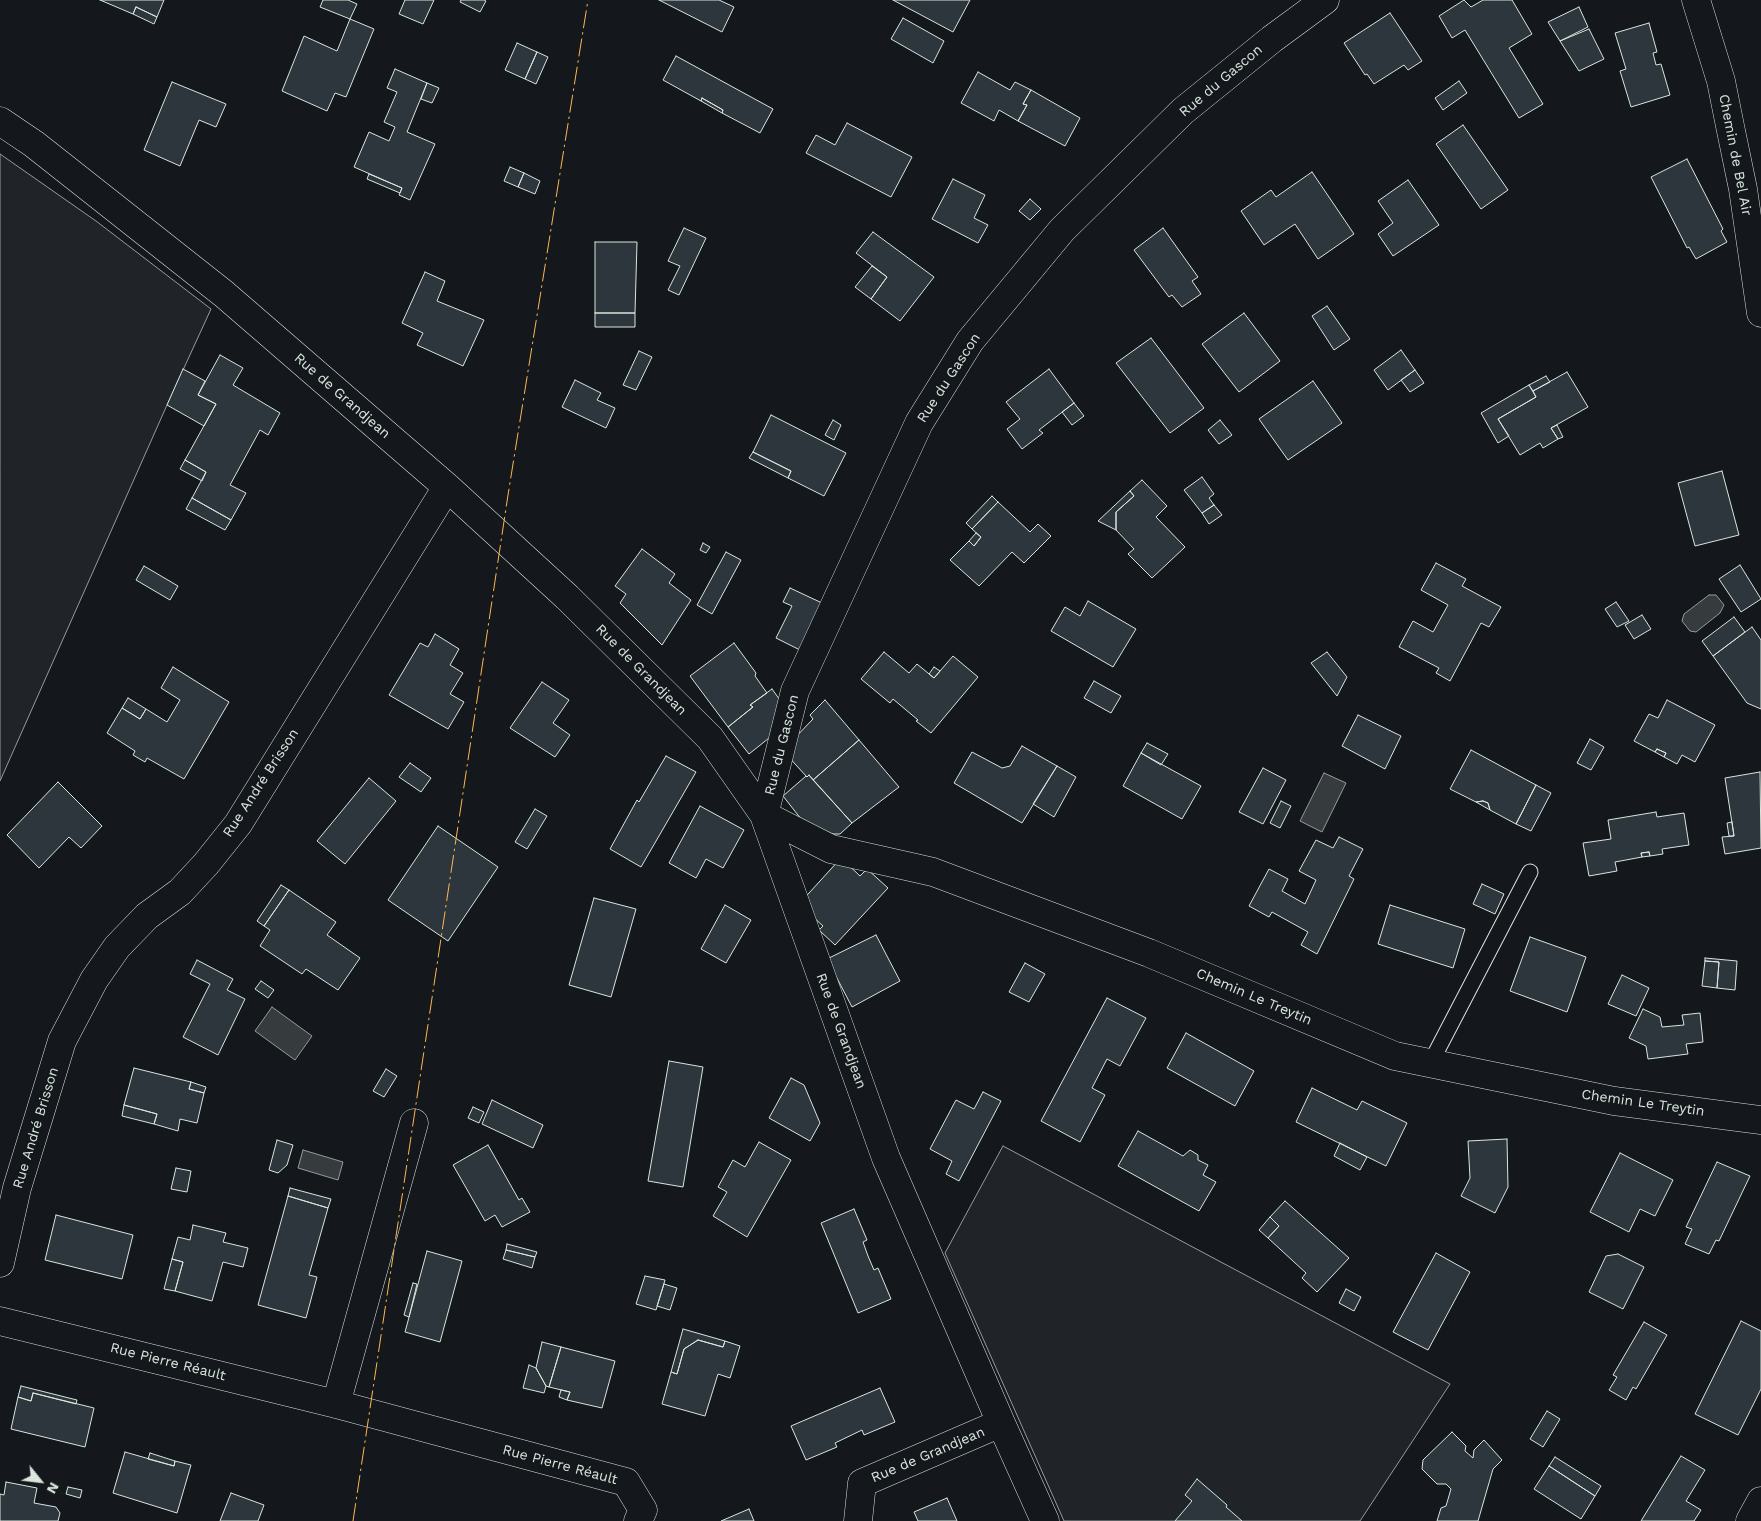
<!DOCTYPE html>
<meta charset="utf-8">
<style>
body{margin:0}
#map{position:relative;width:1761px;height:1521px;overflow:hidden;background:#14181c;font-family:"Work Sans",sans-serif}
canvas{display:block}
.north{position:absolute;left:15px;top:1456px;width:50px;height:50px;-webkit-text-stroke:4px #14181c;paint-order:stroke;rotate:119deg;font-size:14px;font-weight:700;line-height:20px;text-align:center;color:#d8e6dc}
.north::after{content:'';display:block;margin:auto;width:18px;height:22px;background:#d8e6dc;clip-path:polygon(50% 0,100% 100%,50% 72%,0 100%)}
</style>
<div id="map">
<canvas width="1761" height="1521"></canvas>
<div class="north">N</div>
</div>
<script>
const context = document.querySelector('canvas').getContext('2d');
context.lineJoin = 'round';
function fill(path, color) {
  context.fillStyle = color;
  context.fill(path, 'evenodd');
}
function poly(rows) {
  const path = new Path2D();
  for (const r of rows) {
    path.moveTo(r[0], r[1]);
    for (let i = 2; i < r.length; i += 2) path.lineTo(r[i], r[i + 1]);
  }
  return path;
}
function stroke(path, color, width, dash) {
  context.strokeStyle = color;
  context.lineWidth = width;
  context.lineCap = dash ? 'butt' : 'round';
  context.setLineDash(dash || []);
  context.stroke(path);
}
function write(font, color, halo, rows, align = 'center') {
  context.font = font + ' "Work Sans",sans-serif';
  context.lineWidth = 4;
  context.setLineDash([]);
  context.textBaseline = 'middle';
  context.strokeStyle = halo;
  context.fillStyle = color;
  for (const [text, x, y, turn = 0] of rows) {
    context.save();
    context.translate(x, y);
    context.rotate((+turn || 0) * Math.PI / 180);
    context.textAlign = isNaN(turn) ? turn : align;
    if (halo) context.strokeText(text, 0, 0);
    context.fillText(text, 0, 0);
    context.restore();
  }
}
const green = poly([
 [0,154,96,221,211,309,167,405,0,781,0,154],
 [1003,1146,1450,1384,1360,1521,1064,1521,945,1253,1003,1146]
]);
fill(green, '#202428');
stroke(green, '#939e99', 1);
const water = poly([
 [1709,595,1716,595,1724,605,1720,613,1696,632,1690,631,1682,621,1684,614,1709,595],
 [1324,773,1346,783,1322,832,1300,821,1324,773],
 [272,1007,312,1036,295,1060,255,1031,272,1007],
 [303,1150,343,1162,338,1180,298,1168,303,1150]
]);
fill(water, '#363b3e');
stroke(water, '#939e99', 1);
const building = poly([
 [100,0,164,0,157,17,136,7,133,14,100,0],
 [323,0,348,0,357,4,350,19,320,7,323,0],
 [405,0,434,0,423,24,399,14,405,0],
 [461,0,484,0,486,1,480,12,460,2,461,0],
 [659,0,719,0,734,7,722,32,659,0],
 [893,0,970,0,953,32,893,0],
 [1464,0,1471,7,1483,0,1512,0,1532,34,1509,48,1543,104,1519,118,1465,30,1452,38,1439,16,1464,0],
 [136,7,157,17,154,24,133,14,136,7],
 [1579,7,1588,27,1560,41,1548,22,1579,7],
 [1390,13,1422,61,1408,70,1404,65,1374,84,1367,74,1365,75,1344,43,1390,13],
 [903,18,944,41,933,63,891,39,903,18],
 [350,19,374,29,346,97,335,93,327,111,282,91,304,36,337,51,350,19],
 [1649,23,1657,52,1653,53,1656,65,1661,64,1670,95,1631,107,1620,71,1626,69,1615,33,1649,23],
 [1589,29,1604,59,1579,71,1560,41,1589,29],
 [517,43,537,52,525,79,505,70,517,43],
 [537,52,548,57,536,84,525,79,537,52],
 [676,56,773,109,760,133,722,113,723,110,702,98,701,101,663,80,676,56],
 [395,69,427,83,407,132,435,144,410,200,399,195,402,188,354,167,369,132,389,141,395,127,384,122,397,92,387,88,395,69],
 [978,72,1010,90,1015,82,1031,90,1023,104,1027,105,1018,121,999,110,994,121,961,103,978,72],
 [1459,81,1467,93,1443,110,1435,98,1459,81],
 [172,82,226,104,216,127,199,120,180,166,144,150,172,82],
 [427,83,439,88,432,103,421,99,427,83],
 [1031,90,1080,118,1065,146,1018,121,1027,105,1023,104,1031,90],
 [702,98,723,110,722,113,701,101,702,98],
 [847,123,912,157,891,197,806,153,816,135,835,145,847,123],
 [1463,125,1508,190,1481,209,1436,144,1463,125],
 [1687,159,1723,229,1721,231,1727,242,1696,259,1689,247,1687,248,1651,177,1687,159],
 [510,167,524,173,518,187,504,181,510,167],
 [1312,172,1354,234,1318,259,1295,224,1264,245,1241,211,1271,190,1276,197,1312,172],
 [524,173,540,181,535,194,518,187,524,173],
 [369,174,402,188,400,193,367,179,369,174],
 [953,179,985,195,974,218,988,225,978,243,932,219,953,179],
 [1408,180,1439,225,1393,256,1378,234,1393,223,1378,201,1408,180],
 [1030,199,1041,209,1030,220,1019,211,1030,199],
 [684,228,706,238,679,295,668,290,680,266,668,261,684,228],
 [1163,228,1198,277,1192,281,1201,294,1182,307,1172,295,1169,297,1134,250,1163,228],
 [873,232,934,277,900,321,871,299,887,277,856,253,873,232],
 [595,242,637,242,635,313,595,313,595,242],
 [872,266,887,277,871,299,855,287,872,266],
 [425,272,445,281,437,301,484,320,463,366,417,345,423,333,402,323,425,272],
 [1327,306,1350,339,1334,350,1312,316,1327,306],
 [595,313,635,313,635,327,595,327,595,313],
 [1244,313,1280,361,1239,392,1202,344,1244,313],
 [1151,338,1204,408,1170,433,1116,363,1151,338],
 [1401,350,1415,370,1388,390,1374,370,1401,350],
 [639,351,652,357,636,390,623,385,639,351],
 [220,355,243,368,233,385,280,413,268,435,260,430,230,485,246,493,231,520,192,498,206,472,185,460,216,404,198,395,220,355],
 [183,369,205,381,198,395,216,404,204,426,167,405,183,369],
 [1049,369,1074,403,1039,430,1043,433,1022,449,1007,429,1020,419,1006,402,1049,369],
 [1415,370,1424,383,1410,392,1401,380,1415,370],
 [1567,372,1588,407,1551,428,1558,439,1543,448,1540,443,1520,455,1498,419,1536,397,1533,391,1567,372],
 [1546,376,1550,382,1533,391,1529,385,1546,376],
 [575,380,601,393,597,400,615,408,606,428,562,407,575,380],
 [1313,381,1342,423,1288,460,1259,419,1313,381],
 [1529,385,1536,397,1498,419,1509,436,1498,443,1481,413,1529,385],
 [1074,403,1084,416,1072,425,1062,412,1074,403],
 [771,415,846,453,824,496,788,478,791,471,753,452,771,415],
 [833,420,841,425,834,440,825,435,833,420],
 [1220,420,1232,435,1219,444,1208,430,1220,420],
 [1557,425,1563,437,1558,439,1551,428,1557,425],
 [753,452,791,471,788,478,749,458,753,452],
 [185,460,206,472,202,481,180,469,185,460],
 [1722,471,1739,535,1695,546,1678,483,1722,471],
 [1202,477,1214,494,1209,498,1214,505,1202,513,1184,490,1202,477],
 [1142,480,1167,506,1156,517,1185,547,1152,578,1128,554,1134,549,1116,530,1116,512,1134,496,1130,491,1142,480],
 [1130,491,1134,496,1116,512,1116,530,1098,521,1130,491],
 [992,496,998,502,972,529,966,523,992,496],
 [192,498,231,520,225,530,186,509,192,498],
 [998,502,1030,532,1038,524,1051,536,1024,563,1012,552,979,586,950,560,969,541,974,546,981,537,972,529,998,502],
 [1214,505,1222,515,1209,524,1202,513,1214,505],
 [976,533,981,537,974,546,969,541,976,533],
 [703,543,710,547,706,553,700,550,703,543],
 [642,549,675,574,669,583,691,600,662,645,620,603,626,594,615,586,642,549],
 [726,552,741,560,712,614,697,605,726,552],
 [1436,563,1466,579,1462,586,1501,607,1489,627,1481,623,1450,681,1436,673,1439,668,1399,647,1413,621,1433,632,1448,605,1421,590,1436,563],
 [1740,565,1761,599,1741,612,1719,579,1740,565],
 [144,566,178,586,170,600,136,580,144,566],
 [790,588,822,603,800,650,776,638,792,606,783,602,790,588],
 [1088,601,1136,629,1113,667,1051,631,1065,607,1080,616,1088,601],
 [1616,602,1629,621,1617,627,1605,609,1616,602],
 [1642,615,1651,629,1634,639,1625,625,1642,615],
 [1734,617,1745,632,1713,656,1702,641,1734,617],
 [1752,627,1761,640,1761,709,1747,703,1713,656,1752,627],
 [435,634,459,649,450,665,463,673,450,694,464,702,448,729,389,695,420,643,428,647,435,634],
 [734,643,756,673,755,676,767,693,750,705,753,707,728,727,690,676,734,643],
 [884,652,909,673,917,664,934,678,953,656,978,677,931,733,916,721,918,720,893,699,890,703,861,679,884,652],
 [1327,652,1347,677,1337,696,1311,663,1327,652],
 [173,667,229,702,184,779,147,758,145,762,133,755,135,751,107,733,122,708,140,719,146,709,167,722,180,700,161,688,173,667],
 [934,667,940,671,934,678,929,674,934,667],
 [1094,681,1121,696,1111,713,1084,698,1094,681],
 [542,682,569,700,553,723,570,735,555,757,510,728,542,682],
 [772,689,785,707,774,734,749,754,728,727,753,707,750,705,772,689],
 [128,698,146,709,140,719,122,708,128,698],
 [825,700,859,740,813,780,809,775,807,777,785,753,789,744,813,719,810,715,825,700],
 [1667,700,1715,725,1695,762,1682,755,1677,764,1664,757,1666,753,1657,749,1655,752,1634,741,1649,714,1658,718,1667,700],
 [1358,715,1401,736,1385,769,1342,746,1358,715],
 [1590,739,1604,747,1591,770,1577,763,1590,739],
 [859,740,899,787,852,823,813,780,859,740],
 [1147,743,1168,754,1161,765,1141,753,1147,743],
 [1022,746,1057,766,1022,823,954,783,972,752,1002,768,1010,766,1022,746],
 [1657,749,1666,753,1664,757,1655,752,1657,749],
 [1471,750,1536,785,1516,824,1490,810,1488,803,1483,801,1476,802,1450,789,1471,750],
 [1141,753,1201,786,1182,819,1123,786,1141,753],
 [666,756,696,772,641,867,610,849,637,800,639,802,666,756],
 [410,763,431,778,421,792,399,777,410,763],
 [1057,766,1076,777,1054,817,1033,804,1057,766],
 [1263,768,1286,780,1263,824,1239,812,1263,768],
 [1760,772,1761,848,1725,854,1722,837,1734,836,1725,778,1760,772],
 [809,775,852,823,840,834,833,834,805,824,783,796,806,776,807,777,809,775],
 [369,778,396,801,345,864,317,841,369,778],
 [58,782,102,826,81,848,69,837,39,868,7,835,58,782],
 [1536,785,1551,793,1531,831,1516,824,1536,785],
 [1281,801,1291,806,1280,828,1270,823,1281,801],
 [1483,801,1488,803,1490,810,1476,802,1483,801],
 [700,806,744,830,723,868,706,859,696,878,669,863,700,806],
 [535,809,547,816,527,849,515,842,535,809],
 [1656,812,1657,817,1684,813,1689,845,1662,849,1663,854,1650,856,1649,852,1641,853,1642,857,1615,862,1617,871,1589,876,1583,843,1611,839,1608,820,1656,812],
 [1732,822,1734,836,1729,836,1727,823,1732,822],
 [438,826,498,867,448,941,388,900,438,826],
 [1339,837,1363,849,1349,876,1354,879,1317,954,1301,945,1308,932,1272,912,1269,917,1249,906,1269,869,1288,879,1282,891,1305,904,1316,880,1299,871,1316,840,1333,848,1339,837],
 [1649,852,1650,856,1642,857,1641,853,1649,852],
 [841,858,860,876,867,869,888,888,835,945,819,930,823,926,799,904,841,858],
 [1482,884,1504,894,1495,914,1473,904,1482,884],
 [281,885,289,890,264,926,257,921,281,885],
 [289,890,336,922,327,935,360,958,338,990,306,969,302,974,260,946,270,930,264,926,289,890],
 [594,898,636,909,611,997,569,985,594,898],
 [725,905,751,920,726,963,701,949,725,905],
 [1390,905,1465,929,1453,968,1378,944,1390,905],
 [876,935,900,981,852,1007,827,959,876,935],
 [1530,937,1586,957,1567,1012,1510,991,1530,937],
 [1705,958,1737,961,1735,990,1717,988,1719,962,1705,961,1705,958],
 [197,960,233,979,227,990,245,999,218,1055,183,1037,210,984,190,974,197,960],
 [1705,961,1719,962,1717,988,1702,986,1705,961],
 [1025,963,1045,974,1029,1002,1009,992,1025,963],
 [1622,975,1649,988,1636,1016,1608,1004,1622,975],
 [261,981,274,990,268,998,255,989,261,981],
 [1107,998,1146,1018,1120,1066,1107,1059,1092,1088,1105,1095,1080,1142,1041,1121,1107,998],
 [1643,1009,1660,1017,1662,1027,1684,1025,1682,1015,1700,1013,1703,1042,1686,1044,1688,1054,1648,1059,1646,1046,1629,1038,1643,1009],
 [1186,1033,1254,1071,1235,1106,1167,1068,1186,1033],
 [669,1061,703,1067,683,1187,648,1181,669,1061],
 [134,1068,191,1082,189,1089,204,1093,197,1123,180,1119,178,1131,154,1124,157,1114,124,1105,134,1068],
 [386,1069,397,1076,384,1097,373,1091,386,1069],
 [791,1078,804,1085,820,1123,810,1141,769,1118,791,1078],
 [191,1082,206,1087,204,1093,189,1089,191,1082],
 [1312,1088,1357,1110,1362,1101,1407,1123,1386,1166,1296,1122,1312,1088],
 [983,1092,1001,1101,959,1181,946,1174,952,1161,930,1149,956,1100,974,1109,983,1092],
 [492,1100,543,1125,533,1148,482,1124,492,1100],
 [124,1105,157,1114,154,1124,122,1116,124,1105],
 [473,1107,484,1112,479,1123,468,1118,473,1107],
 [1138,1131,1183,1156,1190,1150,1198,1155,1198,1160,1208,1165,1203,1175,1216,1182,1199,1211,1118,1166,1138,1131],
 [1507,1139,1508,1187,1495,1213,1461,1196,1470,1178,1468,1141,1507,1139],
 [277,1140,293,1145,287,1165,278,1173,269,1170,277,1140],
 [759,1142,791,1160,747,1237,713,1216,727,1192,718,1187,733,1160,745,1167,759,1142],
 [1340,1143,1367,1157,1360,1170,1334,1156,1340,1143],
 [488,1145,519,1200,522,1198,530,1212,502,1227,495,1215,485,1221,453,1165,488,1145],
 [1620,1153,1673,1180,1655,1216,1640,1209,1629,1232,1590,1212,1620,1153],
 [1717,1162,1750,1176,1719,1241,1716,1240,1709,1254,1685,1244,1692,1229,1686,1227,1717,1162],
 [176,1168,191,1171,187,1192,171,1189,176,1168],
 [290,1188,331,1199,328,1208,288,1196,290,1188],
 [288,1196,328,1208,309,1275,317,1277,306,1318,258,1305,288,1196],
 [1285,1201,1349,1258,1317,1292,1302,1278,1306,1273,1268,1238,1279,1226,1270,1217,1285,1201],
 [854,1209,867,1240,863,1242,868,1256,874,1270,878,1268,891,1299,858,1313,821,1223,854,1209],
 [56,1215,133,1235,122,1279,45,1260,56,1215],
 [1270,1217,1279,1226,1268,1238,1259,1230,1270,1217],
 [193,1225,226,1233,223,1242,248,1248,243,1267,223,1262,212,1301,175,1291,183,1262,172,1259,178,1237,190,1240,193,1225],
 [507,1244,537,1252,535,1257,506,1250,507,1244],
 [506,1250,535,1257,532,1268,503,1259,506,1250],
 [427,1251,462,1261,440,1342,405,1332,427,1251],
 [1436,1253,1470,1272,1428,1350,1393,1332,1436,1253],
 [1618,1254,1644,1267,1623,1309,1589,1292,1606,1256,1618,1254],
 [172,1259,183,1262,175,1291,164,1289,172,1259],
 [645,1276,665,1280,656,1310,636,1304,645,1276],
 [413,1283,417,1284,409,1317,404,1315,413,1283],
 [664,1284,677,1288,670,1310,657,1306,664,1284],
 [1346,1289,1361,1297,1354,1311,1339,1303,1346,1289],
 [1741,1321,1761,1331,1761,1389,1738,1435,1695,1414,1741,1321],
 [1644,1322,1667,1335,1636,1389,1633,1387,1626,1400,1609,1390,1617,1377,1613,1375,1644,1322],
 [683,1329,725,1341,723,1347,698,1340,684,1349,677,1374,671,1372,683,1329],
 [698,1340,723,1347,725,1341,740,1346,730,1378,718,1374,705,1416,662,1404,671,1372,677,1374,684,1349,698,1340],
 [542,1342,561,1347,549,1387,546,1386,536,1368,542,1342],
 [561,1347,615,1361,602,1408,567,1400,570,1392,549,1387,561,1347],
 [529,1365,536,1368,546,1386,544,1393,523,1388,529,1365],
 [21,1386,77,1400,76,1404,33,1393,31,1401,18,1397,21,1386],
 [880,1388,895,1422,864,1435,862,1430,835,1443,837,1447,806,1460,791,1426,880,1388],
 [561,1390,570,1392,567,1400,559,1397,561,1390],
 [33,1393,94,1408,85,1447,11,1429,18,1397,31,1401,33,1393],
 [1547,1411,1560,1419,1543,1447,1530,1439,1547,1411],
 [1452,1432,1466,1446,1465,1451,1473,1458,1474,1450,1484,1440,1502,1460,1493,1469,1478,1521,1437,1521,1441,1508,1446,1506,1451,1489,1446,1484,1437,1484,1422,1469,1423,1460,1452,1432],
 [125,1452,174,1466,175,1461,191,1465,177,1513,113,1493,125,1452],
 [150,1453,175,1461,174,1466,148,1459,150,1453],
 [1681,1456,1705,1470,1686,1501,1701,1510,1694,1521,1641,1521,1681,1456],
 [1555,1457,1601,1486,1595,1496,1549,1466,1555,1457],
 [1549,1466,1595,1496,1581,1519,1534,1489,1549,1466],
 [1197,1479,1227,1505,1226,1507,1242,1521,1175,1521,1192,1501,1185,1495,1197,1479],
 [6,1482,37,1488,34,1503,56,1507,60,1513,58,1521,0,1521,0,1494,4,1495,6,1482],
 [68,1487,82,1490,80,1498,66,1494,68,1487],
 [231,1493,264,1505,258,1521,220,1521,231,1493],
 [947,1498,957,1521,918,1521,914,1512,947,1498],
 [749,1509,754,1521,721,1521,749,1509]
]);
fill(building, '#2c363c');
stroke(building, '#d8e6dc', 1);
const service = poly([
 [1430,1064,1530,872]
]);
const minor = poly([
 [0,121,34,144,224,294,447,487,567,597,710,738,764,815,886,1158,1001,1423,1045,1521],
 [764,815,831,849,933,872,1149,953,1395,1056,1614,1101,1761,1120],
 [764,815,795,691,919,423,970,341,1062,230,1183,111,1272,39,1325,0],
 [0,1263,17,1188,62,1041,94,980,117,947,147,916,180,892,206,864,238,824,447,487],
 [0,1321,336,1404,626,1482,643,1510,638,1521],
 [336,1404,414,1123],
 [858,1521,862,1483,1001,1423]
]);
const tertiary = poly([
 [1696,0,1721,81,1730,126,1743,189,1761,313],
 [1750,1521,1761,1501]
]);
stroke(service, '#d8e6dc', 17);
stroke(minor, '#d8e6dc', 29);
stroke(tertiary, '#d8e6dc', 29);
stroke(service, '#14181c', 15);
stroke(minor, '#14181c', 28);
stroke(tertiary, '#14181c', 28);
stroke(poly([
 [353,1521,508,495,588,0]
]), '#ffb74d', 1, [18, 4, 2.5, 4]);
write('14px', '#d8e6dc', '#14181c', [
 ["Rue du Gascon",1221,81,-40],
 ["Chemin de Bel Air",1735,155,79],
 ["Rue du Gascon",949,378,-57],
 ["Rue de Grandjean",342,396,41],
 ["Rue de Grandjean",641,670,45],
 ["Rue du Gascon",782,745,-76],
 ["Rue André Brisson",261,783,-57],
 ["Chemin Le Treytin",1254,997,23],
 ["Rue de Grandjean",841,1031,70],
 ["Chemin Le Treytin",1643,1103,8],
 ["Rue André Brisson",36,1128,-73],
 ["Rue Pierre Réault",168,1362,14],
 ["Rue de Grandjean",928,1455,-23],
 ["Rue Pierre Réault",560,1465,15]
]);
</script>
